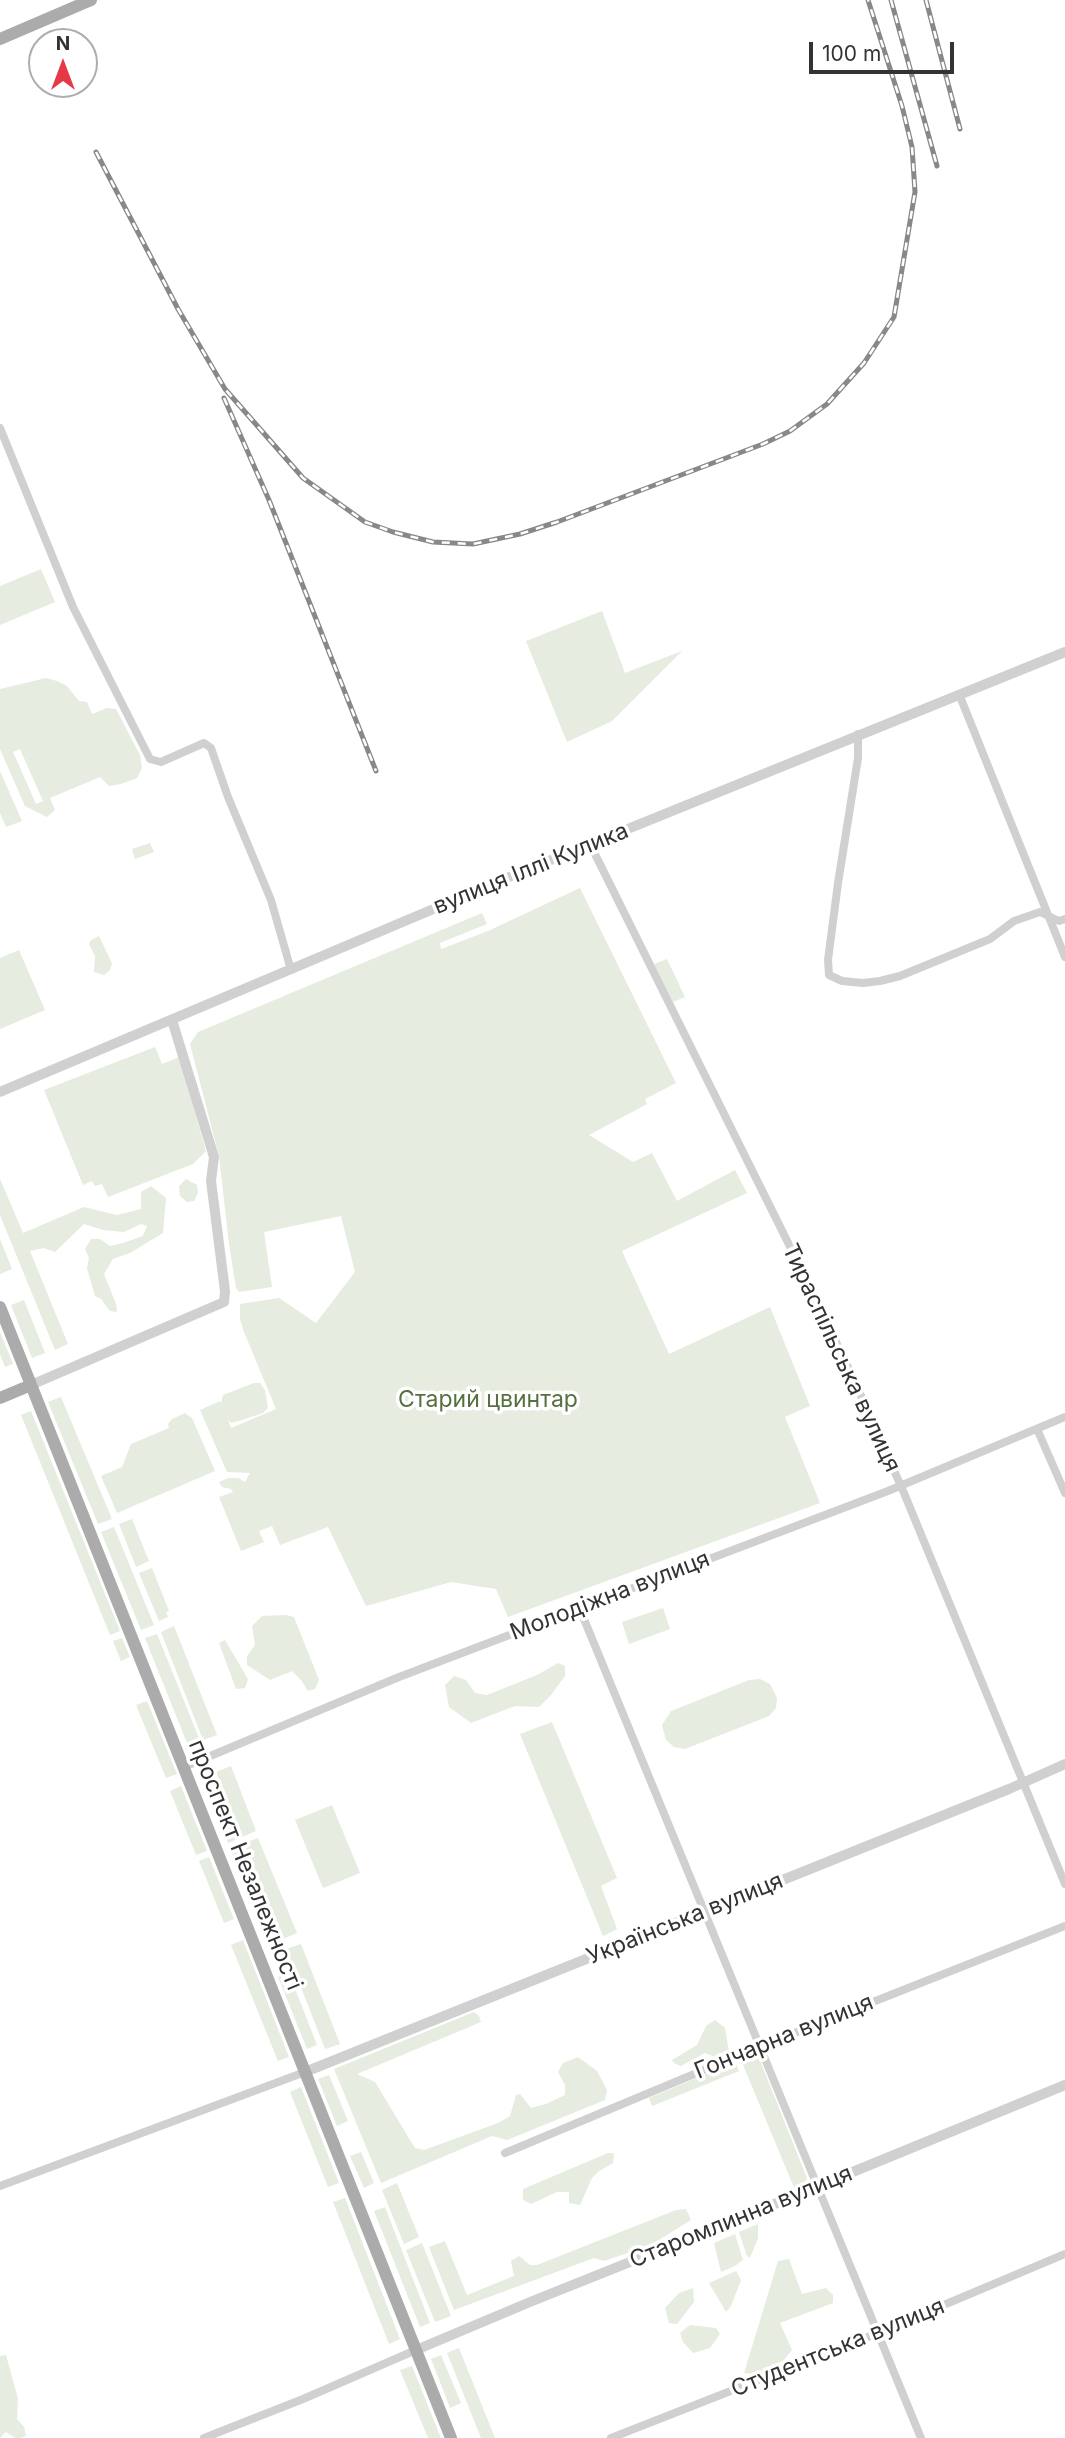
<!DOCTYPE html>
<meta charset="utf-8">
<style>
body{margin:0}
#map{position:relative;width:1065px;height:2438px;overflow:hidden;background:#fff;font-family:Inter,sans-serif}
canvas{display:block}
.north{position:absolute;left:28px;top:28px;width:70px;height:70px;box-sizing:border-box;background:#fff;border:2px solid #adadad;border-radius:50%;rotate:0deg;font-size:19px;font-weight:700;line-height:28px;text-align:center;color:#333}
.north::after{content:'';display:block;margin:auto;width:24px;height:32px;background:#e63946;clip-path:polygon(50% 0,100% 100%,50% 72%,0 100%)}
.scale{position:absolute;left:809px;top:42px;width:145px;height:32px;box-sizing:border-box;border:4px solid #333;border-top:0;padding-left:9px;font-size:21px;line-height:24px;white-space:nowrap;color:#333;-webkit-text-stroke:5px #fff;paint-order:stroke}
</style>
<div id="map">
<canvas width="1065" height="2438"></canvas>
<div class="north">N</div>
<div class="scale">100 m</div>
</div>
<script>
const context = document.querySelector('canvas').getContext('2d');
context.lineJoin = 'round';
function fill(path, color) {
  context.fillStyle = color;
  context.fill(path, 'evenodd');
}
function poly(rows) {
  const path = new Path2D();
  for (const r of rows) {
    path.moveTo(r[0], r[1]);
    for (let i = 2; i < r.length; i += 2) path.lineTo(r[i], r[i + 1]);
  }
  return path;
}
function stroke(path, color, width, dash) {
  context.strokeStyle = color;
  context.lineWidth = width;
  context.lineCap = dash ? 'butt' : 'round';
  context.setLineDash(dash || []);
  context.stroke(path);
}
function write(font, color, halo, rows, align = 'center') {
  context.font = font + ' Inter,sans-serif';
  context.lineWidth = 7;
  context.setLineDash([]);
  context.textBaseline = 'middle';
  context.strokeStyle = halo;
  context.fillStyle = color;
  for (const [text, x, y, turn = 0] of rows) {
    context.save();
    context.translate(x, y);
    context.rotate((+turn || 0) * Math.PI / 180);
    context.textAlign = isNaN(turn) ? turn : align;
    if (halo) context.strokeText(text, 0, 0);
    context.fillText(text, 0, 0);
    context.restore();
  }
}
fill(poly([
 [41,569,55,602,0,625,0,586],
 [602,611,625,673,682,651,612,721,567,742,526,641],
 [46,678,57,681,67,686,79,701,87,702,92,714,107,708,116,709,140,755,142,768,137,778,121,784,109,786,100,777,50,798,55,810,47,817,25,806,0,749,0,689],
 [20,749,43,801,36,804,13,752],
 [0,771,22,821,6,827,0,813],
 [150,843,154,852,135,859,132,849],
 [580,888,676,1083,645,1099,647,1104,589,1135,633,1162,652,1153,677,1201,735,1170,747,1193,622,1251,669,1354,770,1307,810,1406,785,1417,820,1503,508,1617,496,1589,451,1582,366,1606,328,1527,280,1545,272,1526,259,1531,264,1542,241,1551,219,1497,233,1492,231,1489,222,1487,219,1482,228,1478,239,1478,245,1482,250,1473,227,1472,200,1410,220,1401,221,1403,223,1395,254,1383,260,1383,265,1390,268,1408,263,1413,242,1420,231,1423,228,1419,231,1428,276,1409,244,1332,240,1319,240,1304,279,1298,316,1323,355,1272,341,1216,264,1232,272,1287,239,1292,236,1288,229,1244,219,1156,190,1044,198,1032,482,913,487,924,440,943,441,949,488,931],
 [99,936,112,963,110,970,104,975,94,972,95,956,89,944,91,940],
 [19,950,45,1010,0,1029,0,958],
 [667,959,685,997,673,1002,654,964],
 [155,1047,162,1064,179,1057,206,1151,193,1164,108,1197,102,1184,95,1186,92,1181,83,1185,44,1090],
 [0,1179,23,1233,84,1207,117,1215,141,1209,141,1192,151,1186,166,1198,163,1233,130,1253,113,1259,104,1274,116,1304,117,1312,110,1311,101,1299,95,1296,87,1268,89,1258,85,1249,91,1239,100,1239,110,1246,123,1243,143,1236,147,1226,141,1224,124,1232,103,1230,84,1224,55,1252,44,1248,30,1251,68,1344,55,1350,0,1215],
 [186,1179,197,1185,198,1193,194,1201,187,1202,180,1196,179,1186],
 [0,1239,12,1269,0,1274],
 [24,1300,45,1353,32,1358,11,1305],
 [0,1332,13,1364,5,1367,0,1354],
 [61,1397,112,1519,98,1524,48,1402],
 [31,1411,120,1631,110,1635,21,1415],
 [185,1413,192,1418,215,1471,117,1513,101,1476,122,1467,131,1444,169,1428,168,1424,172,1419],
 [132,1519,149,1561,136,1567,119,1524],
 [114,1527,154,1625,141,1630,101,1532],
 [152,1568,169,1611,166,1612,168,1617,159,1621,139,1573],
 [663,1608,670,1629,629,1644,622,1622],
 [286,1615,294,1617,319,1680,315,1689,308,1691,301,1680,292,1671,270,1680,247,1665,247,1656,255,1645,252,1626,262,1616],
 [174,1626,217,1735,203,1740,161,1632],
 [157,1634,199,1738,187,1743,145,1638],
 [122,1638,130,1657,121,1661,113,1641],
 [225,1640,248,1679,245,1688,236,1689,219,1643],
 [558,1663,565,1666,565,1676,551,1695,539,1707,515,1706,471,1723,449,1707,445,1685,454,1676,466,1680,475,1693,487,1695,537,1675],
 [760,1679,770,1684,777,1698,776,1708,769,1716,685,1749,674,1747,666,1740,662,1725,671,1711,749,1680],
 [147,1701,177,1774,166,1778,136,1705],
 [552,1722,617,1878,601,1886,617,1929,603,1936,520,1734],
 [231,1766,256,1831,242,1837,216,1772],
 [212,1773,238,1839,228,1843,202,1777],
 [181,1786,207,1851,196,1855,170,1791],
 [332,1805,360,1873,323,1888,295,1820],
 [258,1838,297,1933,283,1939,244,1843],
 [240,1844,270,1918,260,1922,230,1848],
 [209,1857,234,1919,224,1923,199,1861],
 [243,1940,289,2057,278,2061,231,1945],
 [301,1944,340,2044,325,2049,286,1949],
 [289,1973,317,2045,307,2049,278,1977],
 [474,2012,479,2016,481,2022,357,2074,375,2082,415,2148,424,2150,498,2123,510,2116,516,2095,520,2094,531,2108,546,2104,565,2095,565,2085,558,2072,563,2063,578,2057,597,2071,607,2090,605,2100,507,2140,492,2136,381,2183,334,2069],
 [715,2020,725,2028,729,2052,715,2057,705,2053,681,2066,674,2063,672,2060,697,2045,706,2026],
 [753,2055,759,2058,807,2178,803,2186,795,2190,741,2060],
 [735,2062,739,2071,652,2106,649,2098],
 [329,2075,348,2121,337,2126,318,2079],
 [301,2087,339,2183,328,2187,290,2092],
 [361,2152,374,2183,364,2188,350,2156],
 [608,2153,614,2153,613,2163,599,2171,592,2178,580,2205,569,2203,569,2192,557,2192,531,2204,523,2200,523,2189],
 [397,2183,419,2237,404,2244,382,2190],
 [345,2198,400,2339,389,2344,333,2202],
 [385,2207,430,2323,420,2327,374,2211],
 [686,2209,691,2220,651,2245,604,2261,594,2258,454,2310,429,2247,445,2241,467,2295,514,2276,511,2261,519,2256,530,2265,537,2265,676,2210],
 [758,2224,758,2238,750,2258,747,2256,739,2232],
 [735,2234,743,2260,735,2266,721,2272,714,2243],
 [422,2243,451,2316,435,2322,406,2250],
 [789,2259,802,2294,826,2288,833,2295,833,2303,780,2323,792,2350,783,2361,754,2374,744,2373,778,2261],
 [736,2271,741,2280,731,2306,726,2312,709,2283],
 [693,2288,694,2302,677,2324,669,2323,665,2308,679,2293],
 [690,2325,716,2328,720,2334,710,2348,693,2353,683,2342,680,2333],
 [459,2348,495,2438,481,2438,447,2353],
 [6,2355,18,2399,17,2419,24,2427,26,2436,20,2438,15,2438,6,2432,0,2438,0,2356],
 [441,2355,461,2403,450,2408,431,2359],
 [412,2366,441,2438,428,2438,400,2370]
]), '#e6ecdf');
stroke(poly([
 [0,428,73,607,150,759,161,762,204,743,211,748,228,797,271,900,291,970],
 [959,694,1065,957],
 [858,734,858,758,838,883,828,960,829,975,842,981,863,983,880,981,900,976,990,939,1014,921,1040,912,1059,921,1065,919],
 [590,844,815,1297,858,1389,904,1493,1065,1884],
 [1037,1429,1065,1493],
 [579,1607,921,2438],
 [184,1767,399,1677,888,1491,1065,1417],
 [505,2153,759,2047,1065,1926],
 [0,2186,305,2072],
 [204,2438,303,2399,416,2350],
 [611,2438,863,2339,1065,2254]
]), '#d0d0d0', 8);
stroke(poly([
 [0,1092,514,875,1065,652],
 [31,1385,224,1302,225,1291,211,1181,214,1157,172,1020],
 [305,2072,1009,1789,1065,1764],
 [416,2350,530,2302,755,2212,1065,2085]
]), '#d0d0d0', 10);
stroke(poly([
 [0,39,91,0],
 [0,1307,451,2438],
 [0,1398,31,1385]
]), '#ababab', 12);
const rail = poly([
 [891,0,937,166],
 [926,0,960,129],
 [96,152,178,309,225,389,303,478,365,522,393,532,433,542,473,544,520,534,557,522,763,444,790,431,827,404,864,363,894,317,915,192,912,147,902,106,868,0],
 [224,398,269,500,376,771]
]);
stroke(rail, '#888', 5);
stroke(rail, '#fff', 2.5, [8]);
write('23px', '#333', '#fff', [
 ["вулиця Іллі Кулика",531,869,-22],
 ["Тираспільська вулиця",841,1358,65],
 ["Молодіжна вулиця",610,1596,-21],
 ["проспект Незалежності",245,1865,68],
 ["Українська вулиця",685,1919,-22],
 ["Гончарна вулиця",784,2037,-22],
 ["Старомлинна вулиця",741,2217,-22],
 ["Студентська вулиця",838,2348,-22]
]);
write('23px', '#56703f', '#fff', [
 ["Старий цвинтар",488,1400]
]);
</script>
